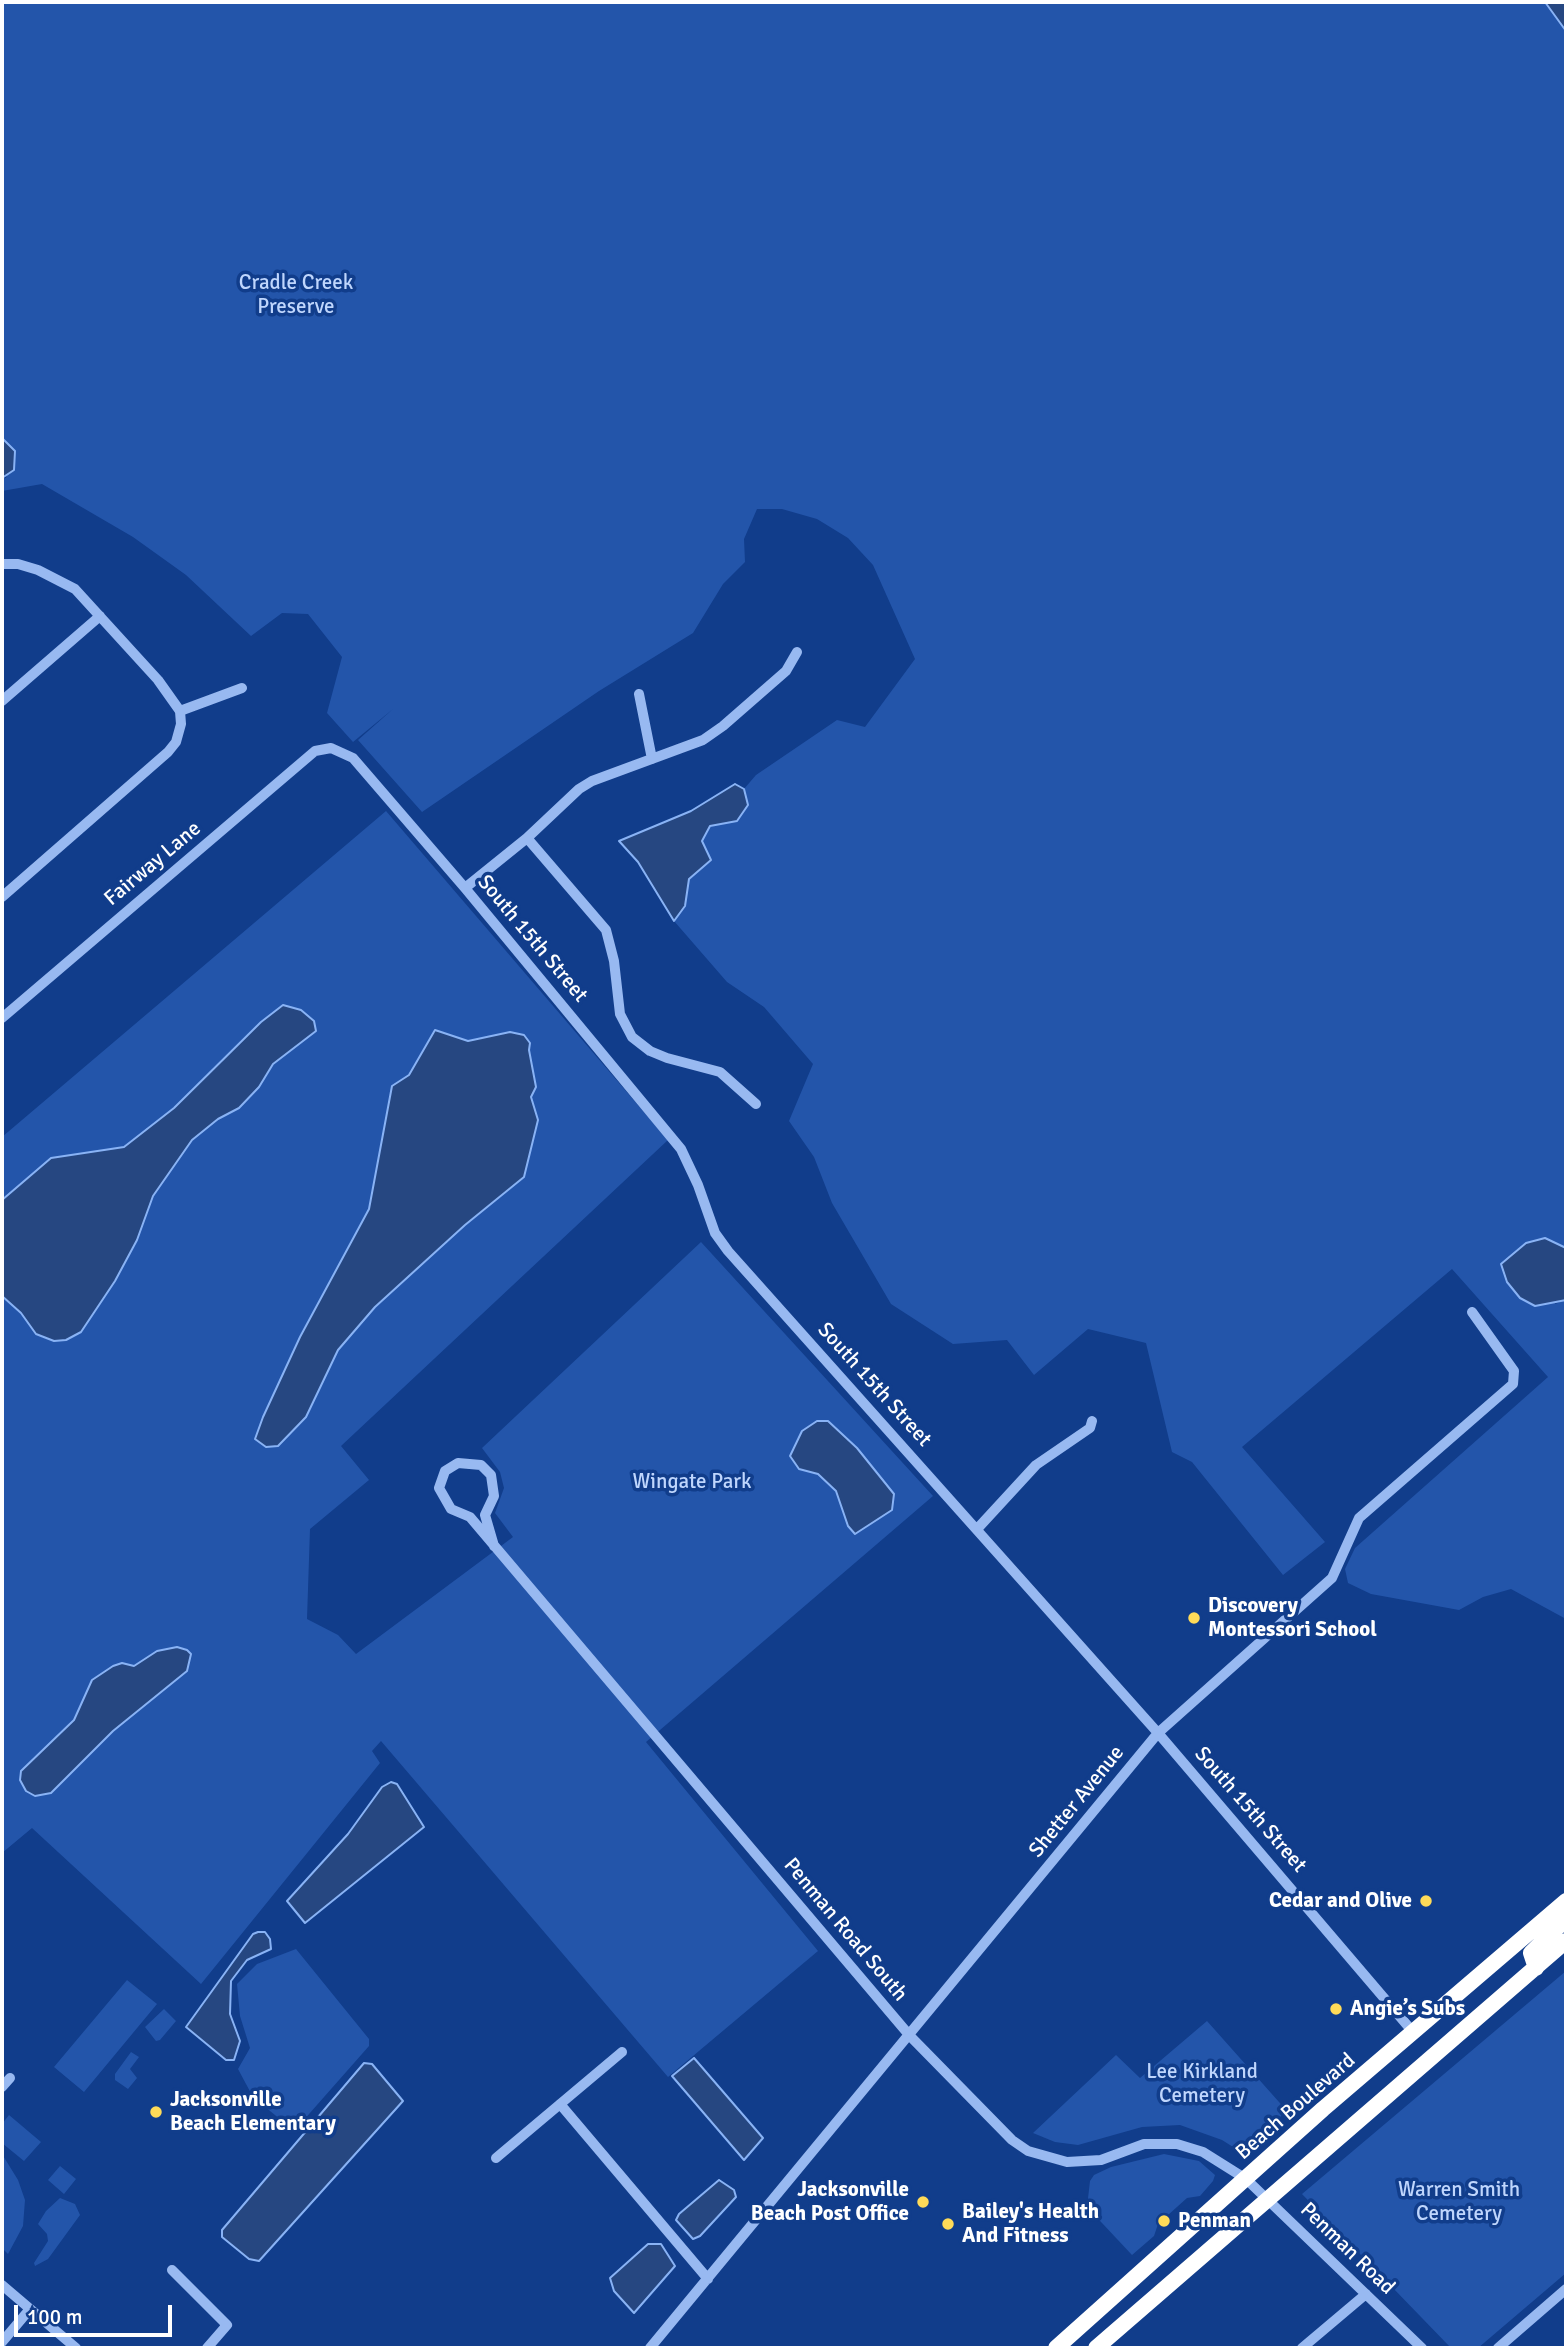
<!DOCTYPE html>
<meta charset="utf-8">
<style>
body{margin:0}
#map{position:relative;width:1568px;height:2350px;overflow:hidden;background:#113d8b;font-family:Signika,sans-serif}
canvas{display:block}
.frame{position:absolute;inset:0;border:4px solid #fff;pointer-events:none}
.scale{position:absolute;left:14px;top:2305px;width:158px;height:32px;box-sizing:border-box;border:4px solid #fff;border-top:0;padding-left:9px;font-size:21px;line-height:24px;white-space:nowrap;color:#fff;-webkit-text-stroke:5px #113d8b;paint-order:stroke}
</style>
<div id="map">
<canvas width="1568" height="2350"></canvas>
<div class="frame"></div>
<div class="scale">100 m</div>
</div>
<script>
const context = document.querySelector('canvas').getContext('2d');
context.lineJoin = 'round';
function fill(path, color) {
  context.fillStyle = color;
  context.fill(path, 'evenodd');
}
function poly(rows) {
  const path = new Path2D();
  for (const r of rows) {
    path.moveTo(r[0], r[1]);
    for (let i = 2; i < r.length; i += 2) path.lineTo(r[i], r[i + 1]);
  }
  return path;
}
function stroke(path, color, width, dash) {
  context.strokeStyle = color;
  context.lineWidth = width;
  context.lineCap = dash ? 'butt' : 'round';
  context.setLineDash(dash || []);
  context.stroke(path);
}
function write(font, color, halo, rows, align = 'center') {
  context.font = font + ' Signika,sans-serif';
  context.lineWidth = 7;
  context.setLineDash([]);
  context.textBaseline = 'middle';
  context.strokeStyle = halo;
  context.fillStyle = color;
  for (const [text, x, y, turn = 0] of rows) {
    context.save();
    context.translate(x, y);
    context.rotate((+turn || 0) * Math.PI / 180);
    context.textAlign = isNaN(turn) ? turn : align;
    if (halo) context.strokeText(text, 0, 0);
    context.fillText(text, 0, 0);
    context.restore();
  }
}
fill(poly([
 [2,2,1545,2,1566,31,1566,1248,1545,1238,1555,1304,1566,1300,1566,1619,1511,1589,1483,1597,1459,1610,1371,1594,1348,1583,1345,1569,1355,1548,1548,1377,1452,1269,1242,1447,1325,1542,1283,1575,1192,1462,1172,1452,1146,1343,1088,1329,1034,1375,1007,1340,953,1344,891,1304,832,1203,814,1157,789,1121,813,1064,764,1007,727,982,674,921,685,906,689,879,711,861,702,841,710,826,737,821,748,805,744,789,756,775,837,720,865,727,915,659,873,565,848,538,817,519,782,509,757,509,744,539,745,562,723,584,693,633,599,691,422,812,358,740,393,709,353,742,327,713,342,657,308,614,282,613,251,636,186,575,133,537,42,484,2,491,2,478,6,478,15,451,2,438],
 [386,811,668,1140,341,1446,369,1480,310,1529,307,1619,338,1635,356,1654,513,1537,495,1513,504,1488,500,1472,482,1448,701,1242,933,1496,646,1742,818,1951,668,2077,381,1741,372,1751,380,1763,201,1984,32,1828,2,1853,2,1137],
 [296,1949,369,2039,369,2046,302,2122,292,2129,253,2097,238,2069,250,2048,240,2016,237,1984,257,1964],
 [1566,1971,1566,2273,1478,2348,1451,2348,1302,2194],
 [127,1980,157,2004,84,2092,54,2067],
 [164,2009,176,2021,160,2040,156,2041,145,2027],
 [1207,2021,1287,2111,1241,2152,1222,2140,1180,2125,1142,2127,1078,2145,1055,2142,1033,2133,1116,2055,1140,2078],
 [131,2052,139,2057,130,2069,137,2078,128,2089,115,2080,115,2074],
 [9,2115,41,2142,24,2161,2,2143,2,2124],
 [2,2154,18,2180,25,2200,23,2226,8,2254,2,2248],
 [1164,2154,1199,2161,1215,2175,1213,2181,1200,2196,1187,2198,1158,2224,1154,2236,1132,2255,1087,2207,1090,2181,1094,2175,1111,2167],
 [60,2166,76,2179,64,2194,48,2180],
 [60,2198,75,2204,80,2215,48,2259,35,2266,34,2263,48,2241,47,2234,38,2224,46,2211]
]), '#2355aa');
const water = poly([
 [1545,2,1566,2,1566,31,1545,2],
 [2,438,15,451,14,470,2,478,2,438],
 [735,784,744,789,748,805,737,821,710,826,702,841,711,860,689,879,685,906,674,921,638,862,619,841,691,811,735,784],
 [283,1005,301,1010,314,1021,316,1031,273,1064,259,1087,239,1108,218,1119,192,1140,153,1196,137,1240,115,1281,81,1332,66,1340,54,1341,36,1334,21,1313,2,1296,2,1200,51,1158,124,1147,174,1108,261,1022,283,1005],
 [435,1030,468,1041,510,1032,524,1035,530,1043,529,1050,536,1087,531,1097,538,1120,524,1177,465,1225,375,1307,338,1350,306,1417,278,1446,266,1447,255,1439,263,1417,300,1337,369,1209,392,1086,409,1075,435,1030],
 [1545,1238,1566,1248,1566,1300,1535,1306,1520,1298,1507,1282,1501,1264,1526,1243,1545,1238],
 [817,1421,828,1421,857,1448,894,1494,892,1510,855,1534,848,1526,836,1491,818,1474,799,1469,790,1456,802,1431,817,1421],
 [177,1647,187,1650,191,1654,187,1671,113,1731,51,1793,35,1796,26,1791,20,1780,21,1771,74,1720,92,1680,113,1666,122,1663,134,1666,157,1651,177,1647],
 [391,1782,397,1784,424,1827,305,1923,287,1901,348,1834,382,1787,391,1782],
 [258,1932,265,1932,270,1939,271,1949,247,1960,231,1981,230,2014,240,2041,234,2060,226,2060,186,2027,253,1934,258,1932],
 [694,2058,763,2138,744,2160,672,2076,694,2058],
 [364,2063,372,2064,403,2101,259,2261,249,2259,222,2237,222,2230,364,2063],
 [719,2180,734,2190,736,2197,700,2236,693,2239,676,2220,679,2214,719,2180],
 [648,2244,661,2244,675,2266,634,2313,614,2291,610,2278,648,2244]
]);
fill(water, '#264781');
stroke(water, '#89b3f5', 2);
stroke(poly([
 [2,564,18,564,38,570,75,589,158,680,180,711,181,724,176,742,168,752,2,897],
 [639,694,652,759],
 [2,701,100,616],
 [180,711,242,688],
 [527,838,606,930,614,961,620,1014,632,1037,650,1051,667,1058,720,1072,756,1104],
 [465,888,527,838,579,789,592,781,703,740,723,726,786,671,797,652],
 [2,1018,315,751,331,748,353,758,465,888,681,1149,698,1185,715,1233,728,1251,1158,1733,1413,2032],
 [978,1528,1036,1465,1090,1428,1092,1421],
 [494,1546,485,1515,494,1496,491,1475,481,1465,458,1463,445,1471,439,1488,451,1509,470,1517,910,2036,1012,2140,1028,2151,1067,2162,1101,2160,1144,2144,1177,2144,1203,2152,1246,2179,1422,2348],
 [2,2087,10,2078],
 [560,2104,708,2279],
 [496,2158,622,2052],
 [172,2270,227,2325,207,2348],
 [2,2285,76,2348],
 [2,2342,30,2309],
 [650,2348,1158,1733,1332,1578,1359,1518,1513,1384,1514,1371,1472,1312],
 [1302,2348,1366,2294],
 [1498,2348,1566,2289]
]), '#98b9f1', 10);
stroke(poly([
 [1536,1968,1531,1953,1566,1919],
 [1056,2348,1323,2109,1566,1901],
 [1096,2348,1566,1941]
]), '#fff', 16);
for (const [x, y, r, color] of [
 [1194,1618,7,"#ffdb58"],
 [1426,1901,7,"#ffdb58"],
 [1336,2009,7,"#ffdb58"],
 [156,2112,7,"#ffdb58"],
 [923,2202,7,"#ffdb58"],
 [1164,2221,7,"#ffdb58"],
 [948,2224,7,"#ffdb58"]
]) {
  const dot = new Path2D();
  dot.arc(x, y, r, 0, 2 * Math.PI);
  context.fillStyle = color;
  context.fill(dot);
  stroke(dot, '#113d8b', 2.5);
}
write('21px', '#bfd6fd', '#113d8b', [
 ["Cradle Creek",296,283],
 ["Preserve",296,307],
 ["Wingate Park",692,1482],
 ["Lee Kirkland",1202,2072],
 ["Cemetery",1202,2096],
 ["Warren Smith",1459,2190],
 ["Cemetery",1459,2214]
]);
write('21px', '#fff', '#113d8b', [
 ["Fairway Lane",153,864,-40],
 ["South 15th Street",532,939,50],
 ["South 15th Street",874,1385,48],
 ["Shetter Avenue",1077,1802,-51],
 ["South 15th Street",1250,1810,49],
 ["Penman Road South",845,1930,50],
 ["Beach Boulevard",1296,2107,-41],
 ["Penman Road",1347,2249,44]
]);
write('bold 21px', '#fff', '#113d8b', [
 ["Discovery",1208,1606],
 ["Montessori School",1208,1630],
 ["Cedar and Olive",1412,1901,"right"],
 ["Angie’s Subs",1350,2009],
 ["Jacksonville",170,2100],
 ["Beach Elementary",170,2124],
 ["Jacksonville",909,2190,"right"],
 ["Beach Post Office",909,2214,"right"],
 ["Bailey's Health",962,2212],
 ["And Fitness",962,2236],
 ["Penman",1178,2221]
], 'left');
</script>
